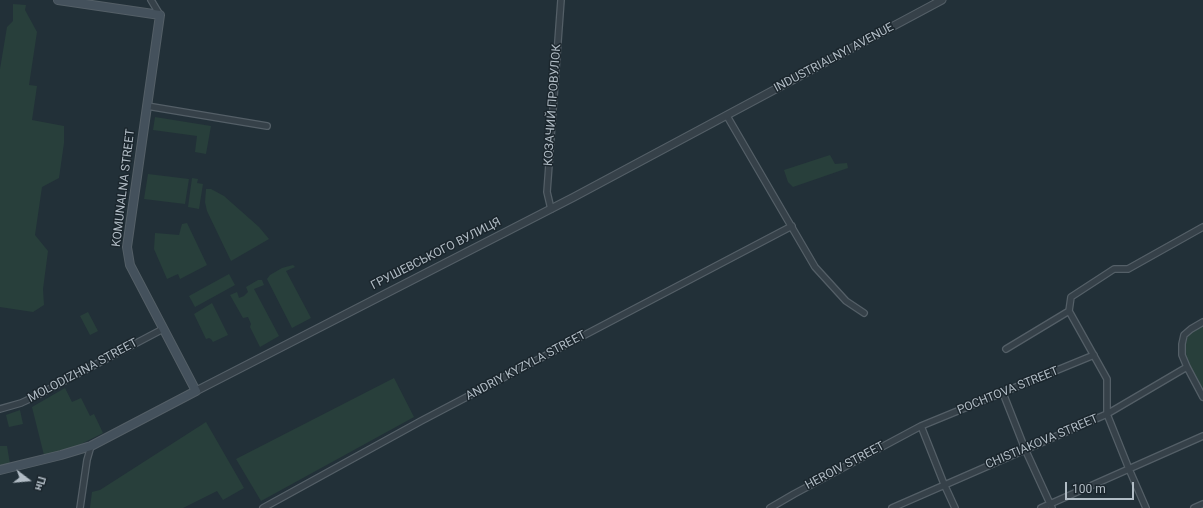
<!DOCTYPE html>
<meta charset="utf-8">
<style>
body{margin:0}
#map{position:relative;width:1203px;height:508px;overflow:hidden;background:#223038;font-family:Roboto,sans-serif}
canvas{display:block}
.north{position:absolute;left:8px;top:460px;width:40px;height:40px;-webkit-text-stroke:3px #1b262d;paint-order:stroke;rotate:106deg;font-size:11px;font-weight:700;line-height:16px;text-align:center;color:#b1bcc5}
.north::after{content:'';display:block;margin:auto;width:14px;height:18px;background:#b1bcc5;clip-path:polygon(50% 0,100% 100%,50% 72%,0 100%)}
.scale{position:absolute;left:1065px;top:482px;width:69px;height:18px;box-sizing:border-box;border:2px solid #b1bcc5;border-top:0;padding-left:5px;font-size:12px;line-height:14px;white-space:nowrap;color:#b1bcc5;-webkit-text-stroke:3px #1b262d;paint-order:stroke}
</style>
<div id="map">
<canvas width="1203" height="508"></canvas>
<div class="north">Пн</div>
<div class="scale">100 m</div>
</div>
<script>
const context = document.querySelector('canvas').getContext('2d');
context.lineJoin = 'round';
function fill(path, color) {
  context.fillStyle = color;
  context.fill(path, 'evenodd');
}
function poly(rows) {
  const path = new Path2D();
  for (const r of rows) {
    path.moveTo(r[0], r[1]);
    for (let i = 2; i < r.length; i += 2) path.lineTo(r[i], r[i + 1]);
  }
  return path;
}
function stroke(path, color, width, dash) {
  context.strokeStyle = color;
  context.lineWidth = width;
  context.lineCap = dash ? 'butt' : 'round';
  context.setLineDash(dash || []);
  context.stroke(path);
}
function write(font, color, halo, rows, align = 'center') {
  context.font = font + ' Roboto,sans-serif';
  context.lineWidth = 3;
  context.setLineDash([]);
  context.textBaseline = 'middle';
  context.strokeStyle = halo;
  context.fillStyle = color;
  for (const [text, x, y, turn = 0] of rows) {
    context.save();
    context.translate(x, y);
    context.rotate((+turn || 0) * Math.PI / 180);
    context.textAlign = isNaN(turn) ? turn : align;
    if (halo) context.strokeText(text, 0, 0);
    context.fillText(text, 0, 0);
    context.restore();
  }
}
fill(poly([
 [13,4,26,5,25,10,37,32,29,85,37,86,32,120,64,126,64,143,59,178,42,187,35,235,48,251,43,289,44,305,33,312,0,307,0,69,7,27,13,21],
 [155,117,211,126,206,154,195,152,197,136,153,130],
 [830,155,835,164,847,163,848,168,793,187,788,182,784,170],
 [148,174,189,179,185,204,144,199],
 [192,178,198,179,197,183,203,184,199,209,188,207],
 [206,189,211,189,224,196,259,227,269,239,231,261,207,211,205,202],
 [187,223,207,265,180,279,178,274,167,279,154,249,155,233,179,235,182,224],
 [293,265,295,267,286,271,311,318,292,328,267,279,270,275,282,268],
 [229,274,235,285,195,307,189,296],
 [258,280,262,280,264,285,254,289,279,336,260,347,250,327,251,324,248,317,243,318,230,295,237,292,239,298,244,296,248,292,246,287],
 [212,303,228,335,213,342,211,339,209,338,206,339,194,314],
 [88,312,98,331,90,335,80,316],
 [1203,325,1203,391,1187,359,1185,348,1187,338,1193,331],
 [394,378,414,417,261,501,236,459],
 [65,388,72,402,81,398,90,416,94,414,103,433,75,447,44,455,32,407],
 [20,410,23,424,9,427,6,415],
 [206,422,244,488,223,500,217,491,183,508,90,508,92,492,100,490],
 [0,446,7,446,10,464,0,466]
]), '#283f3b');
const minor = poly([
 [151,0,160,15],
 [147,106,267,126],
 [727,116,815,267,846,301,864,313],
 [551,209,547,192,561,0],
 [1069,311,1107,379,1107,414,1129,469,1146,508],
 [1203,322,1191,329,1184,335,1182,344,1182,355,1187,367,1203,397],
 [1006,349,1069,311,1071,297,1114,269,1128,269,1203,227],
 [1003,393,1025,449,1052,508],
 [0,409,21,403,36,396,163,329],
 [921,426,944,484,955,508],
 [80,508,87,460,91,446],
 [263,508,421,421,792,226],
 [770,508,794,494,921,426,1094,355],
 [892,508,1107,414,1187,367],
 [1041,508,1203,436],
 [1194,508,1203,504]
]);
const tertiary = poly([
 [196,391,574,197,942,0]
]);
const secondary = poly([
 [0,470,61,455,91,446,196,391,130,265,127,247,160,15,58,0]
]);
stroke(minor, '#545f67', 8);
stroke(tertiary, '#545f67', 9);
stroke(secondary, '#545f67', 10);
stroke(minor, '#364149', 5.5);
stroke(tertiary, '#364149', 7);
stroke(secondary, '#44515c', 8);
write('12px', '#b1bcc5', '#1b262d', [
 ["INDUSTRIALNYI AVENUE",834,58,-28],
 ["КОЗАЧИЙ ПРОВУЛОК",553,105,-86],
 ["KOMUNALNA STREET",124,188,-83],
 ["ГРУШЕВСЬКОГО ВУЛИЦЯ",436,254,-27],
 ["ANDRIY KYZYLA STREET",526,366,-28],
 ["MOLODIZHNA STREET",83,371,-28],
 ["POCHTOVA STREET",1008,391,-22],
 ["CHISTIAKOVA STREET",1042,442,-23],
 ["HEROIV STREET",845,466,-28]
]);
</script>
